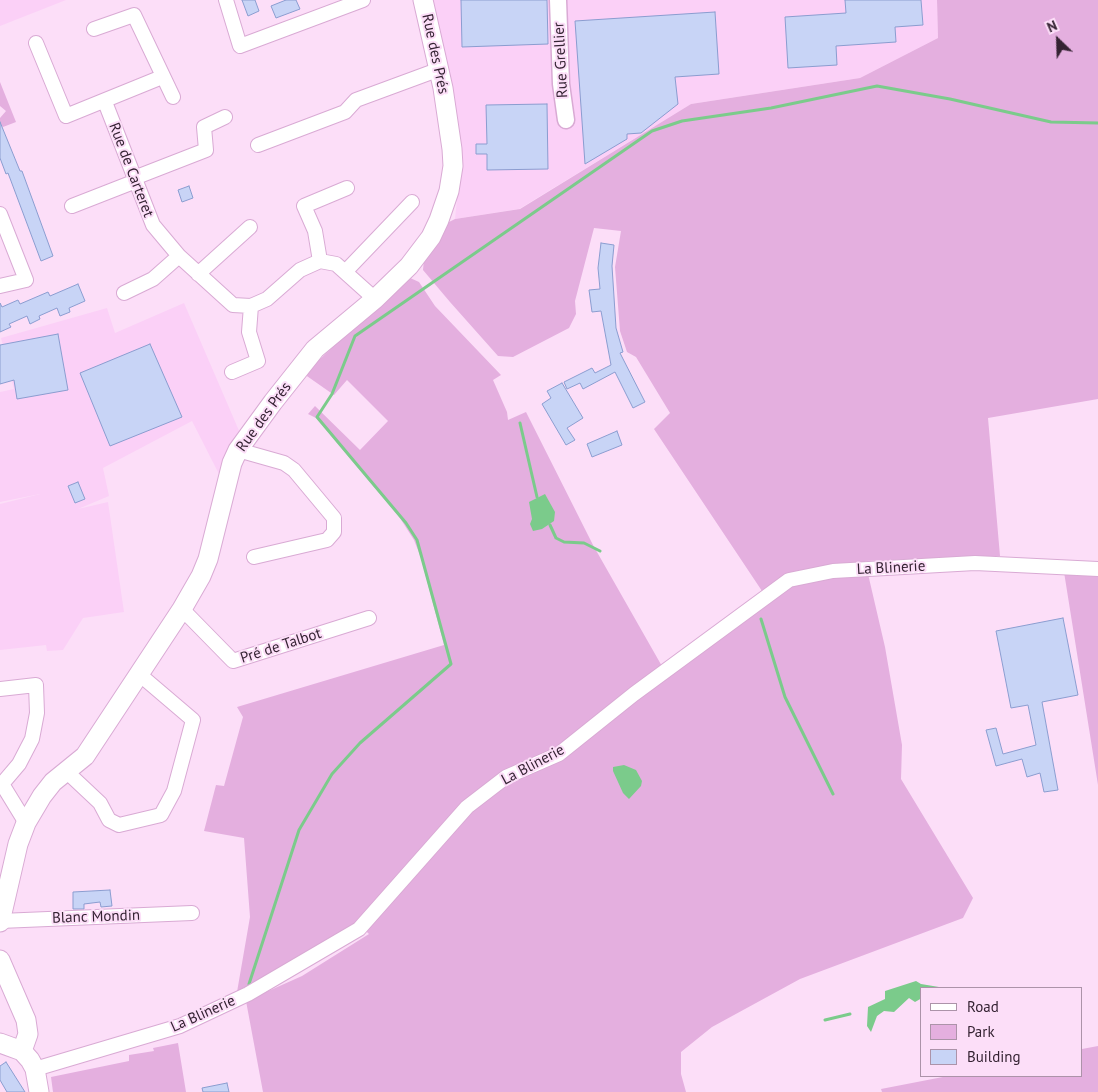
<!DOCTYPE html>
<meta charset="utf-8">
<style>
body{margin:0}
#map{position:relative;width:1098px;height:1092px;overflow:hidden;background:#fcdef8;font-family:"PT Sans",sans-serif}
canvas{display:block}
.legend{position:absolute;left:920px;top:987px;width:162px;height:90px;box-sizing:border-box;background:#fcdef8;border:1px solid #ac93a9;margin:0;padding:6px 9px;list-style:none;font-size:15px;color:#352333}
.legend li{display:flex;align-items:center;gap:10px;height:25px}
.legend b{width:25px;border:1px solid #ac93a9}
.north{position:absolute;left:1033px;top:15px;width:50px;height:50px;-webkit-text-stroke:4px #fcdef8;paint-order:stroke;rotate:336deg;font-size:14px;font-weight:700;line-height:20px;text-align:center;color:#352333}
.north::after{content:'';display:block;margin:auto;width:18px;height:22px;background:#352333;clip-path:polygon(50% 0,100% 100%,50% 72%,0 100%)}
</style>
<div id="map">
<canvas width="1098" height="1092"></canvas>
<ul class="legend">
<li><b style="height:6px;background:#fff"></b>Road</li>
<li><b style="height:14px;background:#e4afdf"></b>Park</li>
<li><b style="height:14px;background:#c8d4f6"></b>Building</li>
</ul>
<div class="north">N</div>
</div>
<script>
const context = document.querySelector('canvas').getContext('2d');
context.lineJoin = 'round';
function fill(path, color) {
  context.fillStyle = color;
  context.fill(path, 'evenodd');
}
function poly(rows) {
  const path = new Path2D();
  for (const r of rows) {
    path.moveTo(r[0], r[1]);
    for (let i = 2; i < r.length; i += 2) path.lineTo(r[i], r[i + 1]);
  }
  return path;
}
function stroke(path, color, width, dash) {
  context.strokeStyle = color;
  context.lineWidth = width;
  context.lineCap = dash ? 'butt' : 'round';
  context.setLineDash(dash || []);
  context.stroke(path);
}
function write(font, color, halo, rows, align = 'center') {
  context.font = font + ' "PT Sans",sans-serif';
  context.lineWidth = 4;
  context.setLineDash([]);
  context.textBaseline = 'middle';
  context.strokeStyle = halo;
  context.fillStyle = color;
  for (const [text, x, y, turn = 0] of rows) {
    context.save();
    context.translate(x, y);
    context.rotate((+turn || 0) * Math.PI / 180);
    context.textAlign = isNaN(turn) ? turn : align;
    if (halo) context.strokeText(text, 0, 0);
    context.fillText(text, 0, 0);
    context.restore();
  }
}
fill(poly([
 [0,0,66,0,0,26],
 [430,0,937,0,938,38,860,78,691,104,519,209,455,219,462,149],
 [184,303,240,433,222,480,192,421,103,468,109,496,78,509,108,502,124,612,83,618,63,650,47,651,46,645,0,650,0,504,40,494,0,502,0,392,14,389,1,338,107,308,115,333]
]), '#fbd0f7');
fill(poly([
 [937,0,1098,0,1098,399,988,418,1000,556,865,561,885,647,902,745,901,779,973,898,963,918,800,979,712,1027,681,1052,681,1074,686,1092,263,1092,246,1001,302,976,369,934,359,924,237,992,250,917,244,838,204,831,216,785,224,786,243,717,237,707,444,645,421,558,414,540,400,518,316,418,308,414,315,406,360,450,388,421,347,380,334,395,304,374,408,277,419,282,435,306,501,375,493,380,507,412,508,420,526,412,593,545,663,668,762,591,654,429,670,413,636,357,627,352,620,331,615,267,621,231,594,228,575,301,576,314,569,328,513,357,498,356,450,302,423,270,424,259,447,223,455,219,520,209,691,104,860,78,938,38],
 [0,82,16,122,3,127,0,125,0,118,6,111,0,106],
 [1064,572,1098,573,1098,785],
 [178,1043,186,1092,53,1092,51,1077,129,1061,129,1055,154,1051,153,1048],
 [1098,1046,1098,1092,882,1092,881,1089,948,1076,1082,1076,1082,1049]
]), '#e4afdf');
fill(poly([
 [545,494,555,512,554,521,542,529,533,531,530,524,532,519,529,502],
 [624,765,636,770,642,781,641,786,629,799,623,793,613,771,613,767],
 [916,981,921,984,939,987,922,988,922,998,915,1002,909,998,894,1012,884,1011,877,1016,871,1032,867,1026,868,1007,885,999,885,991]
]), '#7bcb8b');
stroke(poly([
 [520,423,537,497],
 [550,525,556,538,564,542,584,543,600,551],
 [761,619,785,697,833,794],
 [249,984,299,830,332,774,360,743,451,664,417,540,406,523,317,417,332,394,355,336,652,131,682,121,771,108,877,86,950,99,1051,122,1098,123],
 [825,1020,850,1014]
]), '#7bcb8b', 3);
const building = poly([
 [242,0,255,0,259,11,248,16,242,0],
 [286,0,296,0,300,9,276,18,271,6,286,0],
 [461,0,547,0,548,44,462,47,461,0],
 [845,0,921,0,923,25,895,27,896,42,836,46,837,65,788,68,785,17,846,13,845,0],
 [715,12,719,74,675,77,678,104,641,133,627,134,627,139,585,164,575,21,715,12],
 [547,104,548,169,487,170,487,154,476,154,476,144,487,144,486,105,547,104],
 [0,122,20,171,22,171,53,256,41,261,8,173,6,174,0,158,0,122],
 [189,186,193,198,182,202,178,190,189,186],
 [601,243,614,245,612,266,616,328,623,352,620,353,645,402,633,408,615,372,583,389,580,383,567,389,564,382,592,368,595,373,611,365,601,311,592,312,589,290,600,289,598,268,601,243],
 [78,284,85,301,69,308,70,312,60,316,57,308,39,316,40,319,30,324,27,316,9,324,11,327,0,332,0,303,2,307,18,300,20,304,48,292,50,296,78,284],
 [58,334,68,390,17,399,14,380,0,384,0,345,58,334],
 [150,344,182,417,110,446,80,373,150,344],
 [562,383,583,418,567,428,575,440,566,445,542,404,551,398,547,391,562,383],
 [617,431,622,445,592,457,587,444,617,431],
 [78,482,85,499,75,503,68,486,78,482],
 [1063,618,1078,695,1042,702,1058,790,1044,792,1040,773,1027,777,1022,759,996,766,986,730,996,728,1003,754,1036,745,1028,705,1011,708,996,631,1063,618],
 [110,890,112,906,101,907,100,902,84,904,84,909,73,909,73,892,110,890],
 [6,1062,25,1092,7,1092,0,1080,0,1066,6,1062],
 [227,1083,229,1092,203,1092,202,1088,227,1083]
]);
fill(building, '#c8d4f6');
stroke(building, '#8b9dd0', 1);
const minor = poly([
 [226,0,240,46,363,0],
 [94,29,134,15,173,97],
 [36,43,66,116,162,77],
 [105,102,153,225,179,256,233,305,251,306,267,299,300,270,320,261,336,264,375,299],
 [258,145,345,112,356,100,440,69],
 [134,178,206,150,204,127,225,117],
 [72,206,136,181],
 [0,214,26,280,0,286],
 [320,261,315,231,304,206,347,188],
 [345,272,412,202],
 [198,274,250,227],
 [124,293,153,279,179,256],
 [232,372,258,361,249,332,251,306],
 [238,450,284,463,294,470,334,518,334,532,327,540,254,557],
 [182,609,233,661,369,618],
 [0,689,36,685,37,713,32,739,19,764,2,784,26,823],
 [67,772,100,803,109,820,119,825,161,815,174,791,193,720,139,674],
 [0,921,192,913],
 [35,1069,180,1026,248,994,359,929,467,807,506,777,559,754,634,694,789,580,833,571,975,563,1098,569]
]);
const tertiary = poly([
 [558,0,561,84,566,120]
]);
const secondary = poly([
 [0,922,18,844,26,823,42,796,53,782,85,756,182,609,201,576,208,559,232,463,238,450,273,402,315,349,375,299,409,266,431,237,439,220,449,191,453,166,452,149,443,88,423,0],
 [0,960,26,1020,28,1034,22,1051],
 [0,1043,22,1051,30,1060,35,1069,39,1092]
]);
stroke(minor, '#d9aad4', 16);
stroke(tertiary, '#d9aad4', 19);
stroke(secondary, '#d9aad4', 21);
stroke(minor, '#fff', 14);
stroke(tertiary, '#fff', 16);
stroke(secondary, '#fff', 19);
write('15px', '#352333', '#fcdef8', [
 ["Rue des Prés",435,54,78],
 ["Rue Grellier",561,60,-93],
 ["Rue de Carteret",131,170,69],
 ["Rue des Prés",264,417,-54],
 ["La Blinerie",891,568,-3],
 ["Pré de Talbot",281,646,-18],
 ["La Blinerie",533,765,-28],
 ["Blanc Mondin",96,917,-2],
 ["La Blinerie",203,1014,-24]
]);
</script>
